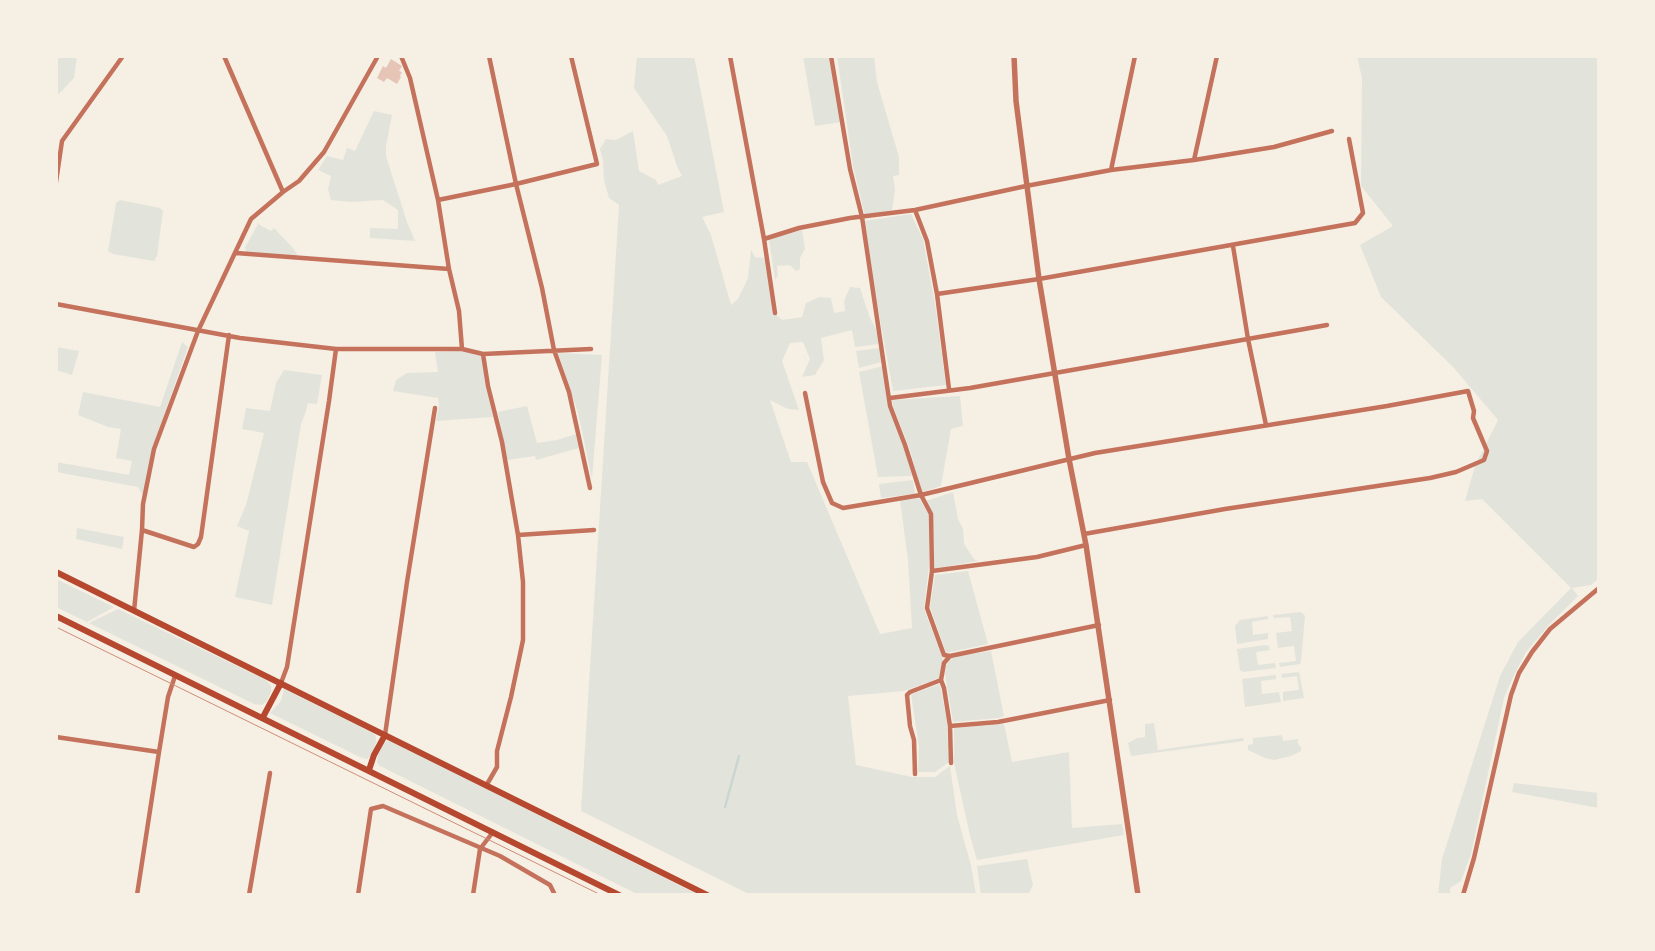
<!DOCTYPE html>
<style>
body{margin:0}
#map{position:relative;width:1655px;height:951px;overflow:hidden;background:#f6efe4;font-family:"Fira Sans",sans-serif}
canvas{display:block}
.frame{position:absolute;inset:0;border:58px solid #f6efe4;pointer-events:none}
</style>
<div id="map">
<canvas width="1655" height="951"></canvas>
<div class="frame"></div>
</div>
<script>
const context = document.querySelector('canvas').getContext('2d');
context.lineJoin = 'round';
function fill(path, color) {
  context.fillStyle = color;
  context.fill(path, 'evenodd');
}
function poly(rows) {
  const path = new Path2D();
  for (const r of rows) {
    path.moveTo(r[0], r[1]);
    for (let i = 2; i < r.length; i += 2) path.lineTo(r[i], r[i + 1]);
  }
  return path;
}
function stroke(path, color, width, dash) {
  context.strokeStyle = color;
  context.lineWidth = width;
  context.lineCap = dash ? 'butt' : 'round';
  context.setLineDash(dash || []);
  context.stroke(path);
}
fill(poly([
 [56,56,77,56,74,78,56,97],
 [637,56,694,56,724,212,702,217,711,235,731,305,738,299,748,278,751,250,755,257,766,258,775,313,782,320,802,317,806,303,819,297,831,298,834,313,845,311,844,301,850,287,860,288,870,318,876,329,879,344,855,347,852,330,821,338,824,360,815,375,809,376,802,377,810,359,803,342,790,343,782,361,799,410,788,409,770,400,791,462,807,462,880,634,912,628,908,560,900,500,919,498,929,515,929,566,924,609,943,658,939,678,904,691,848,696,856,765,912,777,935,777,950,766,957,815,971,865,976,895,751,895,581,811,619,205,609,198,604,180,603,161,600,149,606,139,616,140,633,131,639,171,656,180,658,185,682,176,677,166,667,136,634,88],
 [803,56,830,56,841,122,815,126],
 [837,56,874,56,877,82,899,157,899,175,893,176,895,190,892,210,865,216,853,166],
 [1357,56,1599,56,1599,578,1591,585,1572,588,1578,596,1549,625,1526,652,1515,673,1504,698,1471,854,1461,881,1450,888,1451,895,1438,895,1442,859,1500,676,1518,642,1571,588,1482,499,1465,501,1475,466,1498,420,1454,368,1381,297,1360,245,1393,226,1361,186,1362,78],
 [374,111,392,115,386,146,386,156,407,222,415,241,370,238,370,228,398,229,398,210,383,200,351,202,331,200,328,189,331,176,318,170,327,156,343,160,347,148,355,151],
 [120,200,160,208,163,211,157,256,154,261,113,254,108,251,116,203],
 [911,214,923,239,935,304,946,385,893,391,872,275,865,221],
 [258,224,271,231,274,228,293,248,298,256,246,252,245,247,248,242],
 [802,230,805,249,800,258,800,269,796,271,790,265,777,266,778,276,775,280,769,238],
 [182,342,188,347,152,449,143,496,138,487,56,472,56,462,129,475,132,461,116,458,121,429,108,427,78,415,83,392,160,407],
 [56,347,79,351,72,375,56,370],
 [880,348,882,362,859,368,856,351],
 [461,351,482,356,485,383,493,417,436,421,439,405,438,398,393,391,396,380,407,373,438,372,435,352],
 [558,353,602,355,592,479,578,413],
 [883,366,887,405,902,439,912,476,878,477,859,372],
 [284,370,322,375,317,404,308,403,306,411,301,424,272,605,235,597,249,531,237,526,246,505,264,433,242,429,246,408,270,411,276,383],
 [960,396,963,426,951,429,941,486,922,492,910,450,893,407,892,400],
 [527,406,537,443,557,440,576,434,579,448,536,460,535,456,507,460,498,412],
 [913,480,915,494,881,498,879,484],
 [953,492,958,519,963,529,964,544,974,559,978,561,933,569,934,544,932,513,926,501],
 [77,528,124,537,122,549,76,539],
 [968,571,988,644,946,653,930,607,935,575],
 [56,579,114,607,87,622,56,607],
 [118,609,266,680,271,686,271,692,266,702,262,705,254,704,89,623],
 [1301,612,1305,616,1301,662,1300,664,1280,667,1279,663,1296,661,1294,646,1278,648,1276,633,1292,631,1290,617,1274,618,1273,615],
 [1268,616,1268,619,1252,622,1253,635,1268,633,1268,639,1237,644,1235,626,1240,620],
 [1265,645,1269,646,1270,650,1256,652,1258,665,1275,663,1276,668,1243,672,1240,670,1237,649],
 [991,651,1004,716,999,718,953,722,945,674,946,666,952,657],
 [1299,672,1304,698,1283,701,1283,692,1299,690,1297,676,1282,678,1281,674],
 [1276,675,1276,679,1261,681,1262,694,1279,692,1281,702,1245,707,1242,679],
 [940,684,947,722,949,762,935,772,918,772,919,747,911,694],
 [284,689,373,733,376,736,376,742,372,755,367,759,362,758,270,713,281,701],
 [1154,723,1158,750,1243,738,1244,741,1131,756,1128,743,1137,738,1145,737,1145,724],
 [1004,724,1012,762,1069,752,1072,828,1122,824,1124,835,977,860,970,836,954,763,954,728],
 [1282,735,1283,741,1298,739,1298,744,1301,747,1301,751,1291,756,1274,760,1265,758,1248,750,1248,745,1253,744,1253,738],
 [388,741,392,742,699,895,639,895,380,766,377,763,378,755,384,742],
 [1514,783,1599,793,1599,808,1512,792],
 [1027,859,1033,885,1028,895,981,895,977,866]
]), '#e2e4dc');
stroke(poly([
 [725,807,739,756]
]), '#c9d6d2', 2.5);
fill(poly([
 [391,59,402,66,399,71,402,72,400,76,401,77,397,84,387,78,384,82,377,78,383,66,386,68]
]), '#e6c5b7');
stroke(poly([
 [224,56,283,192],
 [401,56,410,78,438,200,449,269,459,311,462,349],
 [489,56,516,184,542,288,554,350,569,392,590,488],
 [730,56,764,239,775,313],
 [831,56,850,169,862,217,890,406,905,445,921,495,931,514,932,571,927,608,944,655,950,656,944,663,941,680,944,688,950,726,951,763],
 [1194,160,1217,56],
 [1111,170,1135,56],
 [56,182,62,141,123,56],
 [438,200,516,184,597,164,571,56],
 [915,210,927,241,937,294,949,389],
 [764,239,799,228,850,218,915,210,1026,186,1111,170,1194,160,1274,147,1332,131],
 [1233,246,1248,339,1266,425],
 [236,253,449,269],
 [937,294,1039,279,1355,223,1363,213,1349,139],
 [56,304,240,338,336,349,462,349,483,354,591,349],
 [483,354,488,386,502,442,518,535,523,582,523,640,511,697,497,751,497,767,486,786],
 [805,393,823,482,832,503,843,508,921,495,1095,453,1387,406,1468,391,1474,411,1473,418,1487,451,1484,460,1456,472,1430,478,1225,509,1084,534],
 [890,398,970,388,1327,325],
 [142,530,194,547,198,544,201,537,229,335],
 [518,535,594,530],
 [932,571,1037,557,1086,545],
 [134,611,142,530,143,504,154,449,198,331,251,219,283,192,299,181,324,152,378,56],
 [950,656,1099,625],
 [281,683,287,667,329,401,336,349],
 [950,726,998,722,1110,700],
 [385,735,407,582,435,408],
 [56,737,159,752],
 [915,774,914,740,910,726,907,695,910,692,941,680],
 [137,895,159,752,168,697,175,676],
 [249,895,270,773],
 [358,895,371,809,383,806,500,856,550,885,555,895],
 [473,895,480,849,493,832],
 [1463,895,1474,858,1511,695,1519,673,1532,652,1550,629,1599,588]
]), '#c5725c', 4.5);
stroke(poly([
 [1014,56,1016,101,1039,279,1069,459,1086,545,1138,895]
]), '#c5725c', 5.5);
stroke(poly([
 [56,572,707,895],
 [56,616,619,895],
 [263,717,281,683],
 [369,770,374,755,385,735]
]), '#b5482f', 6);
stroke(poly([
 [56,627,601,895]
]), '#cf8b77', 1);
</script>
